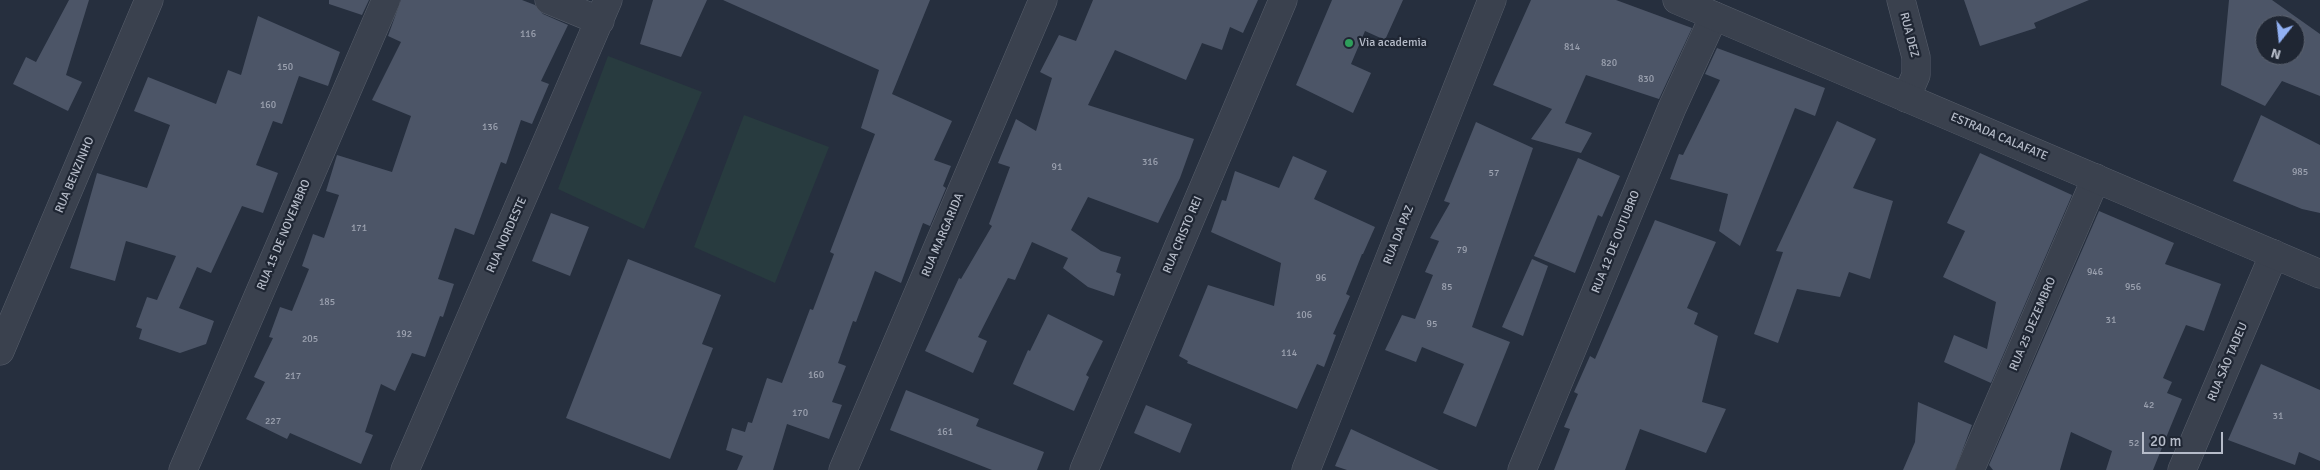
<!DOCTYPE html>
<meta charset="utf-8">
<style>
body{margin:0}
#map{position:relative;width:2320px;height:470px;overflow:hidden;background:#262f3e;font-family:Signika,sans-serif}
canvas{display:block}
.north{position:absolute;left:2255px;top:15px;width:50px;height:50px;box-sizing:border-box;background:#1f2633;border:1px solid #5b626f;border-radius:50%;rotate:196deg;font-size:14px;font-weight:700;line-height:20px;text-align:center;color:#b6bcc9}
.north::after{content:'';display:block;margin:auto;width:18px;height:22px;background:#91b0f3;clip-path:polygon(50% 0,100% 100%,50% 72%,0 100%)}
.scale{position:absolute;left:2142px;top:432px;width:81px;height:22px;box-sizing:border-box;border:2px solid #b6bcc9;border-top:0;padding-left:6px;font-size:15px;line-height:18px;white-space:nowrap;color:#b6bcc9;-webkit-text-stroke:4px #1f2633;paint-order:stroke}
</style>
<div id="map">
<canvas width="2320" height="470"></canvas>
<div class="north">N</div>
<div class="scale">20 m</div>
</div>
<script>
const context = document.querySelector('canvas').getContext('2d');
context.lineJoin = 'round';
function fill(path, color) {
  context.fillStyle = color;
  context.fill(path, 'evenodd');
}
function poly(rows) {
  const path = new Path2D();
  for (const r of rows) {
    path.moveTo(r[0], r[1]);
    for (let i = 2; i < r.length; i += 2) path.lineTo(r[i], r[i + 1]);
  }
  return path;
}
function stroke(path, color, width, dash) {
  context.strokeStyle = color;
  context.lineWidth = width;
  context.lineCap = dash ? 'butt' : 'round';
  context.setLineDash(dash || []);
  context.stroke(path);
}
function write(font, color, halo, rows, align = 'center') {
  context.font = font + ' Signika,sans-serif';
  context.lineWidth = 4.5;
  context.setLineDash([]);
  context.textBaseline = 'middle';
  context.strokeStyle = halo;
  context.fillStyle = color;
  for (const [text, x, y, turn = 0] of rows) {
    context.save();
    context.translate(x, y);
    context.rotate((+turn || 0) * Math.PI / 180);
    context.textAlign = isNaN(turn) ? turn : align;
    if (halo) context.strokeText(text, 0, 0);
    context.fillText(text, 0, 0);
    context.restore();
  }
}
fill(poly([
 [608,56,702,92,644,229,558,189],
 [744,115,829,147,775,283,694,247]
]), '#283b3f');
fill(poly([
 [69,0,89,0,66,75,82,82,68,111,13,84,26,57,36,62],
 [329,0,369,0,362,15,329,4],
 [401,0,522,0,535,5,543,14,568,25,541,81,549,84,532,124,521,120,506,164,501,162,474,235,455,228,438,279,454,284,443,317,440,316,425,357,412,353,395,391,381,384,365,432,373,435,361,464,290,433,287,439,246,419,265,382,254,377,273,338,269,337,280,307,292,311,309,269,302,266,313,234,324,238,339,195,326,191,337,155,392,172,411,116,372,100,401,42,388,36],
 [653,0,707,0,681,57,640,44],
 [723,0,930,0,892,94,952,121,934,160,951,166,943,186,946,188,930,226,923,223,901,283,875,271,856,322,853,321,838,363,846,366,832,402,842,405,829,439,787,424,773,470,737,470,743,456,726,450,732,428,745,432,748,422,752,423,767,378,782,383,810,309,813,310,834,254,830,252,875,134,861,128,879,70],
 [1093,0,1258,0,1243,33,1230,27,1222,50,1202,43,1186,80,1115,50,1088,105,1194,139,1180,178,1158,223,1088,197,1071,230,1101,251,1121,257,1116,272,1121,274,1114,296,1088,287,1063,268,1068,258,1032,242,1015,280,1008,278,978,337,987,341,973,373,925,351,959,278,961,279,992,226,989,224,1010,167,998,163,1016,119,1036,131,1052,78,1040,72,1059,35,1076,41],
 [1332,0,1403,0,1385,40,1365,31,1351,64,1371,73,1353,113,1296,85],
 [1531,0,1616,0,1692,28,1659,99,1586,75,1565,123,1592,133,1581,153,1531,139,1552,109,1493,85],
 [1964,0,2089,0,2034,23,2036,28,1980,46],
 [2229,0,2272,0,2320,34,2320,96,2282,81,2265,106,2221,85],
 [2265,25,2295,25,2295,55,2265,55],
 [258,16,340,52,328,86,299,76,282,124,273,121,256,165,278,173,263,213,242,206,211,273,197,267,179,308,214,321,206,344,180,353,139,339,142,329,136,327,147,297,157,300,176,256,126,241,115,281,70,268,97,173,147,188,170,125,134,111,148,77,216,104,228,70,241,75],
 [1717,48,1825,88,1815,116,1795,108,1740,246,1719,231,1728,194,1670,179,1679,154,1683,155,1720,80,1705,74],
 [2261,115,2320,145,2320,213,2302,209,2233,181],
 [1837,121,1876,139,1853,188,1893,201,1870,279,1849,272,1840,297,1797,289,1778,343,1754,334,1783,252,1776,251],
 [1476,122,1533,148,1472,327,1510,342,1476,427,1443,413,1464,364,1422,347,1416,362,1385,350,1402,315,1415,319,1433,275,1425,272,1439,241,1430,238,1450,203,1444,201],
 [1980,153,2072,195,1991,383,1944,362,1954,335,1987,349,1996,302,1943,277,1965,231,1947,223],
 [1293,156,1327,171,1314,199,1375,227,1363,254,1362,254,1346,294,1350,296,1333,334,1336,335,1324,367,1317,364,1297,409,1220,377,1187,363,1188,361,1179,356,1208,285,1274,306,1281,263,1211,232,1222,200,1226,201,1235,171,1279,188],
 [1578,158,1620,176,1602,217,1598,215,1575,273,1534,256],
 [2099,211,2174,243,2165,264,2221,284,2204,331,2186,325,2163,378,2172,382,2167,393,2182,399,2170,428,2153,470,2106,470,2112,451,2071,432,2060,470,1993,470,1989,465],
 [551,213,589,227,570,276,532,261],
 [1655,220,1716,242,1687,308,1698,313,1694,324,1718,336,1702,402,1726,409,1706,453,1640,429,1625,470,1554,470,1570,429,1564,427,1578,394,1574,392,1590,356,1595,359],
 [628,259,721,295,702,344,713,348,670,459,566,418],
 [1532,259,1548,266,1523,336,1502,327],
 [1048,314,1103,341,1086,375,1089,377,1074,411,1013,384,1028,350,1030,351],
 [2261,364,2320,390,2320,461,2299,452,2295,465,2228,440],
 [906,390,979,419,976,426,1044,452,1037,470,992,470,890,430],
 [1918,402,1972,425,1955,470,1903,470,1915,442],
 [1146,405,1192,424,1180,453,1134,433],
 [1351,429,1439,470,1347,470,1335,466]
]), '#4c5567');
const minor = poly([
 [549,0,600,21],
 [1901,0,1916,57,1916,75,1906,98],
 [0,351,149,0],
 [183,470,386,0],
 [405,470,608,0],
 [843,470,1043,0],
 [1084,470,1283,0],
 [1306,470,1492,0],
 [1522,470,1672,108,1714,16],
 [1970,470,2096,178],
 [2182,470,2274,254]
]);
const tertiary = poly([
 [1677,0,2320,274]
]);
stroke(minor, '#585f6c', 29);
stroke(tertiary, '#585f6c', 29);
stroke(minor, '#3a414e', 28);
stroke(tertiary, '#3a414e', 28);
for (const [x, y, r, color] of [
 [1349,43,5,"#2e9e5b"]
]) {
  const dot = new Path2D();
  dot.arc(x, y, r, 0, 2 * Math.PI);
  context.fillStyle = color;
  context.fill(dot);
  stroke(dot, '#1f2633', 2);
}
write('10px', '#9ca2b0', null, [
 ["116",528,34],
 ["814",1572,47],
 ["820",1609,63],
 ["150",285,67],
 ["830",1646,79],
 ["160",268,105],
 ["136",490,127],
 ["316",1150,162],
 ["91",1057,167],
 ["985",2300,172],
 ["57",1494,173],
 ["171",359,228],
 ["79",1462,250],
 ["946",2095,272],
 ["96",1321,278],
 ["85",1447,287],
 ["956",2133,287],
 ["185",327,302],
 ["106",1304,315],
 ["31",2111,320],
 ["95",1432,324],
 ["192",404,334],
 ["205",310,339],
 ["114",1289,353],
 ["160",816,375],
 ["217",293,376],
 ["42",2149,405],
 ["170",800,413],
 ["31",2278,416],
 ["227",273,421],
 ["161",945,432],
 ["52",2134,443]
]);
write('12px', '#b6bcc9', '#1f2633', [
 ["RUA DEZ",1909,35,76],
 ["ESTRADA CALAFATE",1999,137,23],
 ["RUA BENZINHO",75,175,-67],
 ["RUA 15 DE NOVEMBRO",284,235,-67],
 ["RUA NORDESTE",507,235,-66],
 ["RUA MARGARIDA",943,235,-67],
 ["RUA CRISTO REI",1183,235,-67],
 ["RUA DA PAZ",1399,235,-68],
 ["RUA 12 DE OUTUBRO",1616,242,-68],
 ["RUA 25 DEZEMBRO",2033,324,-67],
 ["RUA SÃO TADEU",2228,362,-67]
]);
write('12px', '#b6bcc9', '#1f2633', [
 ["Via academia",1359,43]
], 'left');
</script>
